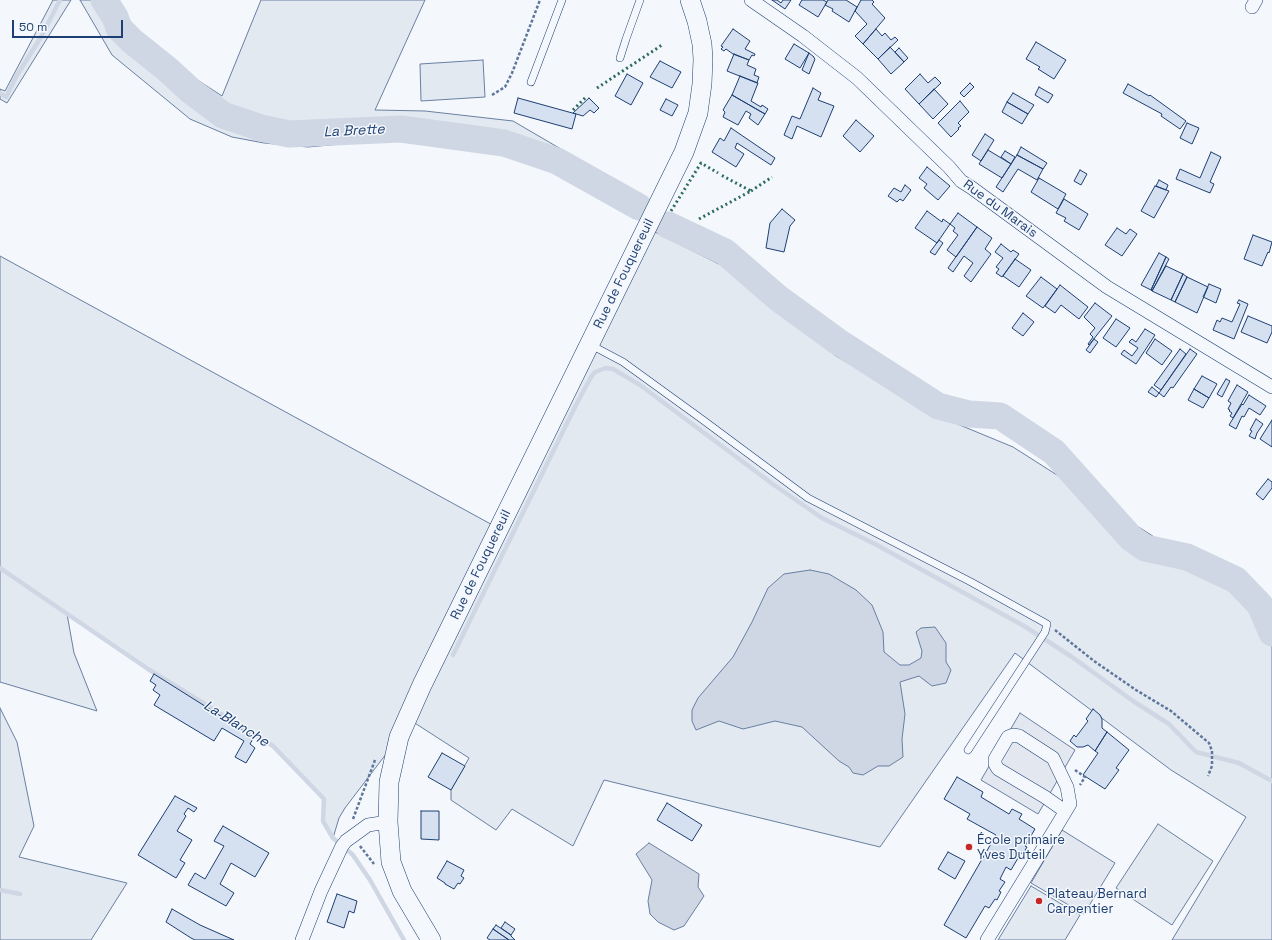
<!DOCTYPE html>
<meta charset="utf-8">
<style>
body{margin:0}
#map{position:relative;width:1272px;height:940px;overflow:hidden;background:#f4f7fb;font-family:"Space Grotesk",sans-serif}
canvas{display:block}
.scale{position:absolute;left:12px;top:20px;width:111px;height:18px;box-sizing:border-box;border:2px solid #1d3f73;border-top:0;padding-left:5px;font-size:12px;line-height:14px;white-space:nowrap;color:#1d3f73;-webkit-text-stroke:3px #f4f7fb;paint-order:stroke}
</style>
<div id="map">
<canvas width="1272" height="940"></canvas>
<div class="scale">50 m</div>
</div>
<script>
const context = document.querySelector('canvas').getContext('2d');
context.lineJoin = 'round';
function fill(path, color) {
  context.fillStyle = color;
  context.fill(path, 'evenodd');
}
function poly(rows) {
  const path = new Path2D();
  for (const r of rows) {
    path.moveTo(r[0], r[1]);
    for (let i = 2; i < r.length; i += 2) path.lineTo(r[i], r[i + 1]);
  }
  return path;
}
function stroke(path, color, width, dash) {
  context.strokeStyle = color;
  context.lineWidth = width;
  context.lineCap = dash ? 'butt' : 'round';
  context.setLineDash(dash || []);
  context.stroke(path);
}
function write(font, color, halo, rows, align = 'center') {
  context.font = font + ' "Space Grotesk",sans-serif';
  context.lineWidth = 3;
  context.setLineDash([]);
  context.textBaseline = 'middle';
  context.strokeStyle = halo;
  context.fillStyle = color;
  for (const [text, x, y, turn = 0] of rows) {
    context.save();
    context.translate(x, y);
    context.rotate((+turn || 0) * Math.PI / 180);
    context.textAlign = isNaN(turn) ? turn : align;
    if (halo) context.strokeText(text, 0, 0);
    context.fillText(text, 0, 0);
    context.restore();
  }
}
const green = poly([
 [53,0,71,0,7,103,0,99,0,89,5,91,53,0],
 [80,0,114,0,117,7,140,33,187,73,222,96,261,0,425,0,375,110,425,111,513,121,643,197,632,215,562,177,507,151,406,140,373,141,308,147,264,143,232,137,190,119,112,55,80,0],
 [483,60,485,97,421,101,420,64,483,60],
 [647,228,729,269,836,356,938,416,1013,447,1272,612,1272,940,1172,940,1246,817,1171,770,1015,653,880,847,604,780,573,846,512,809,496,830,451,800,451,790,469,758,407,718,399,737,345,808,339,818,333,838,323,821,324,798,273,746,154,674,67,614,74,653,97,711,0,682,0,256,498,528,647,228],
 [0,708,17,742,34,826,19,857,127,883,91,940,0,940,0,708],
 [1158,824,1213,861,1172,925,1116,888,1158,824],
 [1031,886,1080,915,1065,940,998,940,1031,886]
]);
fill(green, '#e3e9f0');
stroke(green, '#687fa3', 1);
const parking = poly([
 [1020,713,1075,750,1038,814,981,780,1020,713],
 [1062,830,1115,863,1084,914,1031,883,1062,830]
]);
fill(parking, '#e3e8f0');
stroke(parking, '#687fa3', 1);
const water = poly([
 [810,570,829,574,856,590,872,605,883,632,884,652,900,665,909,665,921,658,922,651,916,632,921,628,935,627,946,643,946,662,951,670,946,683,932,686,919,676,900,682,905,714,902,739,903,757,889,766,878,766,863,775,853,773,849,767,839,761,802,727,775,721,743,729,719,721,696,730,692,721,692,710,698,698,733,657,752,622,768,588,784,574,810,570],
 [649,843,699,874,698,887,704,896,684,926,674,930,658,922,650,914,648,901,652,880,636,854,649,843]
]);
fill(water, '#cfd7e4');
stroke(water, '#687fa3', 1);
stroke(poly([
 [0,93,6,97,16,77,41,37,60,0],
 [0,568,148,669,273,746,324,799,323,821,333,838,353,855,370,880,404,940],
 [453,655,576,405,591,377,595,372,606,368,613,369,640,385,774,485,822,518,875,544,1024,626,1072,657,1133,701,1169,724,1196,752,1239,763,1272,781],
 [0,890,20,894]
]), '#cfd7e4', 4.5);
stroke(poly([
 [104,0,115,17,119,28,132,41,167,69,191,91,223,115,261,128,289,134,401,129,504,143,557,161,639,207],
 [668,225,725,252,778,298,837,341,938,406,969,414,1000,416,1054,452,1131,538,1145,548,1187,557,1236,580,1260,605,1272,633]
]), '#cfd7e4', 27);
const building = poly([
 [772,0,777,0,781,3,783,0,791,0,785,9,772,0],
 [802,0,823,0,827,2,818,17,799,5,802,0],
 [828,0,846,0,857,7,849,22,832,11,833,9,825,5,828,0],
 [861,0,872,0,874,2,872,4,885,18,863,44,855,36,867,24,855,11,861,0],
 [733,29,750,41,745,49,755,54,754,56,752,55,749,60,733,54,726,49,724,51,721,49,723,47,721,46,733,29],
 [876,29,882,36,885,33,891,40,895,37,898,40,878,59,863,44,876,29],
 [1036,42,1066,60,1054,79,1038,69,1040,67,1026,59,1036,42],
 [794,44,809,53,800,68,785,59,794,44],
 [890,47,904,62,891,74,878,59,890,47],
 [899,48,908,58,904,62,895,52,899,48],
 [809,53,814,57,814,58,815,59,809,74,802,70,809,53],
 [734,54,749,60,747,65,756,69,754,75,759,77,757,83,727,71,734,54],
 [660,61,681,72,672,88,650,77,660,61],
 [627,74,643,83,631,105,615,96,627,74],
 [920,74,928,83,935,77,941,83,919,104,905,89,920,74],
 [740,76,758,83,751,101,761,107,762,105,768,109,765,114,732,95,740,76],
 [970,83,974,87,964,97,960,93,970,83],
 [1128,84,1149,96,1150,95,1186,121,1180,129,1161,116,1162,114,1123,93,1128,84],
 [1039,87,1053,95,1048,103,1035,95,1039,87],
 [813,88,821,93,818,100,834,106,821,137,797,126,792,139,784,135,792,116,800,119,813,88],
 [934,89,948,104,933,119,919,104,934,89],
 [1013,93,1034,105,1028,114,1007,102,1013,93],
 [732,95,765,114,758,125,749,118,751,114,746,111,738,125,723,117,725,112,723,110,732,95],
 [518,98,576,114,572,129,514,113,518,98],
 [589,98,599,108,594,113,590,110,583,116,573,113,589,98],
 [666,99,678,105,672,116,660,110,666,99],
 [960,101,969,112,958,123,961,126,958,128,959,129,951,137,938,123,960,101],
 [1007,102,1028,114,1022,124,1002,112,1007,102],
 [856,120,874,136,860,152,843,136,856,120],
 [1187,123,1199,128,1192,144,1180,138,1187,123],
 [731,128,775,158,771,165,737,143,735,148,744,154,736,167,712,152,720,138,724,141,731,128],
 [985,134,994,140,981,161,972,155,985,134],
 [1021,147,1047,163,1043,169,1017,155,1021,147],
 [988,150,1011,164,1002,178,979,164,988,150],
 [1005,151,1015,157,1011,164,1001,157,1005,151],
 [1211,152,1221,157,1210,182,1214,184,1210,193,1176,179,1180,169,1200,178,1211,152],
 [1017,155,1043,169,1037,180,1018,169,1003,192,996,187,1017,155],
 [927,167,950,186,938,200,924,188,927,184,919,178,927,167],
 [1080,170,1087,174,1081,185,1074,181,1080,170],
 [1039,178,1066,194,1058,209,1031,192,1039,178],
 [1159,180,1168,185,1166,190,1156,186,1159,180],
 [905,185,911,190,903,201,900,199,897,202,888,196,894,188,901,192,905,185],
 [1155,186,1169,191,1154,218,1141,211,1155,186],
 [1064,199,1088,214,1079,230,1064,221,1066,218,1056,213,1064,199],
 [782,209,795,220,790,226,784,252,766,248,770,223,782,209],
 [927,211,942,222,943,219,950,224,937,243,915,228,927,211],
 [958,213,977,227,956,257,947,250,958,235,953,231,955,228,950,224,958,213],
 [977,227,992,238,985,249,991,254,971,282,964,276,973,263,964,256,953,272,948,268,977,227],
 [1117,228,1126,234,1130,229,1137,234,1122,256,1105,245,1117,228],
 [1253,235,1272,242,1269,253,1268,252,1262,266,1244,259,1253,235],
 [939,240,943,243,935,255,930,252,939,240],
 [1001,244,1011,252,1013,250,1019,254,1002,277,996,273,999,269,996,267,1003,258,995,252,1001,244],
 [1159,253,1166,257,1151,290,1141,285,1159,253],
 [1166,257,1169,259,1152,291,1151,290,1166,257],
 [1015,259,1031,270,1019,287,1003,276,1015,259],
 [1166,266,1183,274,1171,300,1152,291,1166,266],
 [1183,274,1187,277,1175,302,1171,300,1183,274],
 [1041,277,1057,289,1043,308,1026,296,1041,277],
 [1187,277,1208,287,1197,313,1175,302,1187,277],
 [1209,284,1221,289,1216,303,1203,297,1209,284],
 [1060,285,1088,307,1079,319,1061,305,1055,313,1045,306,1060,285],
 [1239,300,1248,304,1234,339,1213,330,1217,320,1220,322,1222,318,1232,322,1240,304,1237,303,1239,300],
 [1095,303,1112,316,1089,345,1088,344,1093,337,1090,334,1095,328,1084,317,1095,303],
 [1023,313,1034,322,1023,336,1012,328,1023,313],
 [1248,316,1272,326,1272,332,1267,343,1241,332,1248,316],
 [1116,319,1130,328,1116,347,1103,338,1116,319],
 [1145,329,1155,335,1136,364,1121,354,1124,350,1132,356,1138,348,1129,342,1132,339,1136,342,1145,329],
 [1094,339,1098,342,1090,353,1086,350,1094,339],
 [1155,339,1172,351,1162,365,1146,353,1155,339],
 [1180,349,1186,354,1161,390,1154,385,1180,349],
 [1190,349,1197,354,1173,388,1171,387,1164,397,1159,393,1190,349],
 [1202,376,1217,384,1209,398,1194,389,1202,376],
 [1226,379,1230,381,1222,397,1217,394,1226,379],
 [1237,385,1248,392,1233,418,1230,416,1232,413,1229,411,1230,410,1228,409,1231,403,1228,401,1237,385],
 [1152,387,1159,393,1156,397,1148,392,1152,387],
 [1194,389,1209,398,1203,408,1188,400,1194,389],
 [1249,395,1266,406,1260,415,1249,408,1244,417,1242,416,1236,429,1229,425,1242,404,1243,405,1249,395],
 [1256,419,1263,424,1257,433,1255,439,1249,436,1252,431,1250,430,1256,419],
 [1272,420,1272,447,1260,439,1272,420],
 [1268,479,1272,482,1272,488,1263,500,1256,494,1268,479],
 [154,674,254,737,250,744,255,748,246,763,235,757,244,741,222,728,214,741,154,705,160,695,153,690,156,685,150,681,154,674],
 [1093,709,1100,715,1102,719,1102,728,1107,732,1095,751,1088,745,1083,747,1077,747,1070,741,1074,735,1076,737,1088,721,1086,719,1093,709],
 [1107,732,1129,750,1116,768,1119,770,1105,789,1083,775,1098,753,1095,751,1107,732],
 [442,753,465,766,451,790,428,777,442,753],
 [957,777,983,792,981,797,1009,814,1012,809,1022,814,1019,819,1035,829,1025,846,1027,847,1023,854,1021,853,1011,870,1006,867,1000,879,1005,882,999,891,1001,892,997,900,995,899,989,908,985,906,966,938,944,925,996,835,967,819,970,814,944,799,957,777],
 [175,796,197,808,194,812,188,808,184,814,186,816,177,831,192,840,180,860,185,863,176,878,138,855,175,796],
 [667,803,702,825,692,841,657,820,667,803],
 [421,811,439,811,439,840,421,839,421,811],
 [223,826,269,853,255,877,231,863,220,884,234,893,226,906,188,885,195,873,205,879,224,846,214,841,223,826],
 [948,852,965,861,955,879,938,869,948,852],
 [447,861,464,870,461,876,464,878,460,884,458,883,454,889,445,884,445,883,437,878,447,861],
 [337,894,357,901,354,913,349,911,344,928,327,922,337,894],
 [172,909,200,925,234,940,195,940,191,938,166,922,172,909],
 [505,922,515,929,511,935,501,928,505,922],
 [496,925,511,935,511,936,515,940,509,940,493,929,496,925],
 [493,929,509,940,490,940,487,938,493,929]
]);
fill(building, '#d5e0f0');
stroke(building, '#1d3f73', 1);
const lane = poly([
 [620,58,626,39,640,0],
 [531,82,562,0],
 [591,345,623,362,703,420,808,498,971,582,1047,624,1045,632,968,750]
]);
const street = poly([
 [751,0,803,36,857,78,949,167,961,181,972,188,1107,287,1272,387],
 [1252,7,1256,0],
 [302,940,321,891,342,846,346,841,368,825,388,822],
 [987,940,1044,847,1070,804,1067,787,1053,758,1019,736,1013,735,1008,737,995,759,995,764,998,769,1045,797,1065,811]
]);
const secondary = poly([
 [431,940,402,891,391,862,388,822,389,782,399,737,422,685,684,152,698,113,702,84,703,59,702,44,697,21,690,0]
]);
stroke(lane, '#1d3f73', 8);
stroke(street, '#1d3f73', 14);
stroke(secondary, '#1d3f73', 20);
stroke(poly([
 [492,95,505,87,512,73,540,0],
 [1055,630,1094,661,1136,690,1171,711,1209,743,1212,751,1212,766,1208,776],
 [1075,770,1085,777,1080,785],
 [353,819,375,760],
 [360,846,374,864]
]), '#5e769c', 2.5, [3, 2]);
stroke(lane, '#f4f7fb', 7);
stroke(street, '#f4f7fb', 13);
stroke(secondary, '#f4f7fb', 19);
stroke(poly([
 [597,88,662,45],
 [573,110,587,96],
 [751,191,772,177],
 [671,211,701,163,718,173],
 [699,219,751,191,721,175]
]), '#2c6c60', 3, [2, 3]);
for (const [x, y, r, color] of [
 [969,847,4,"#c62828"],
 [1039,901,4,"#c62828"]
]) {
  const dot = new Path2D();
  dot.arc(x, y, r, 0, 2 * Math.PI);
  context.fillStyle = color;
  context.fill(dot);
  stroke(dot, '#f4f7fb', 1.5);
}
write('13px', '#1d3f73', '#f4f7fb', [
 ["Rue du Marais",1000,209,36],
 ["Rue de Fouquereuil",624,274,-64],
 ["Rue de Fouquereuil",481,565,-64]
]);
write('13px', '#1d3f73', '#f4f7fb', [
 ["École primaire",977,840],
 ["Yves Duteil",977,855],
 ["Plateau Bernard",1047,894],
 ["Carpentier",1047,909]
], 'left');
write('italic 14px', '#1d3f73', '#f4f7fb', [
 ["La Brette",354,131,-3],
 ["La Blanche",236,724,32]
]);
</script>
